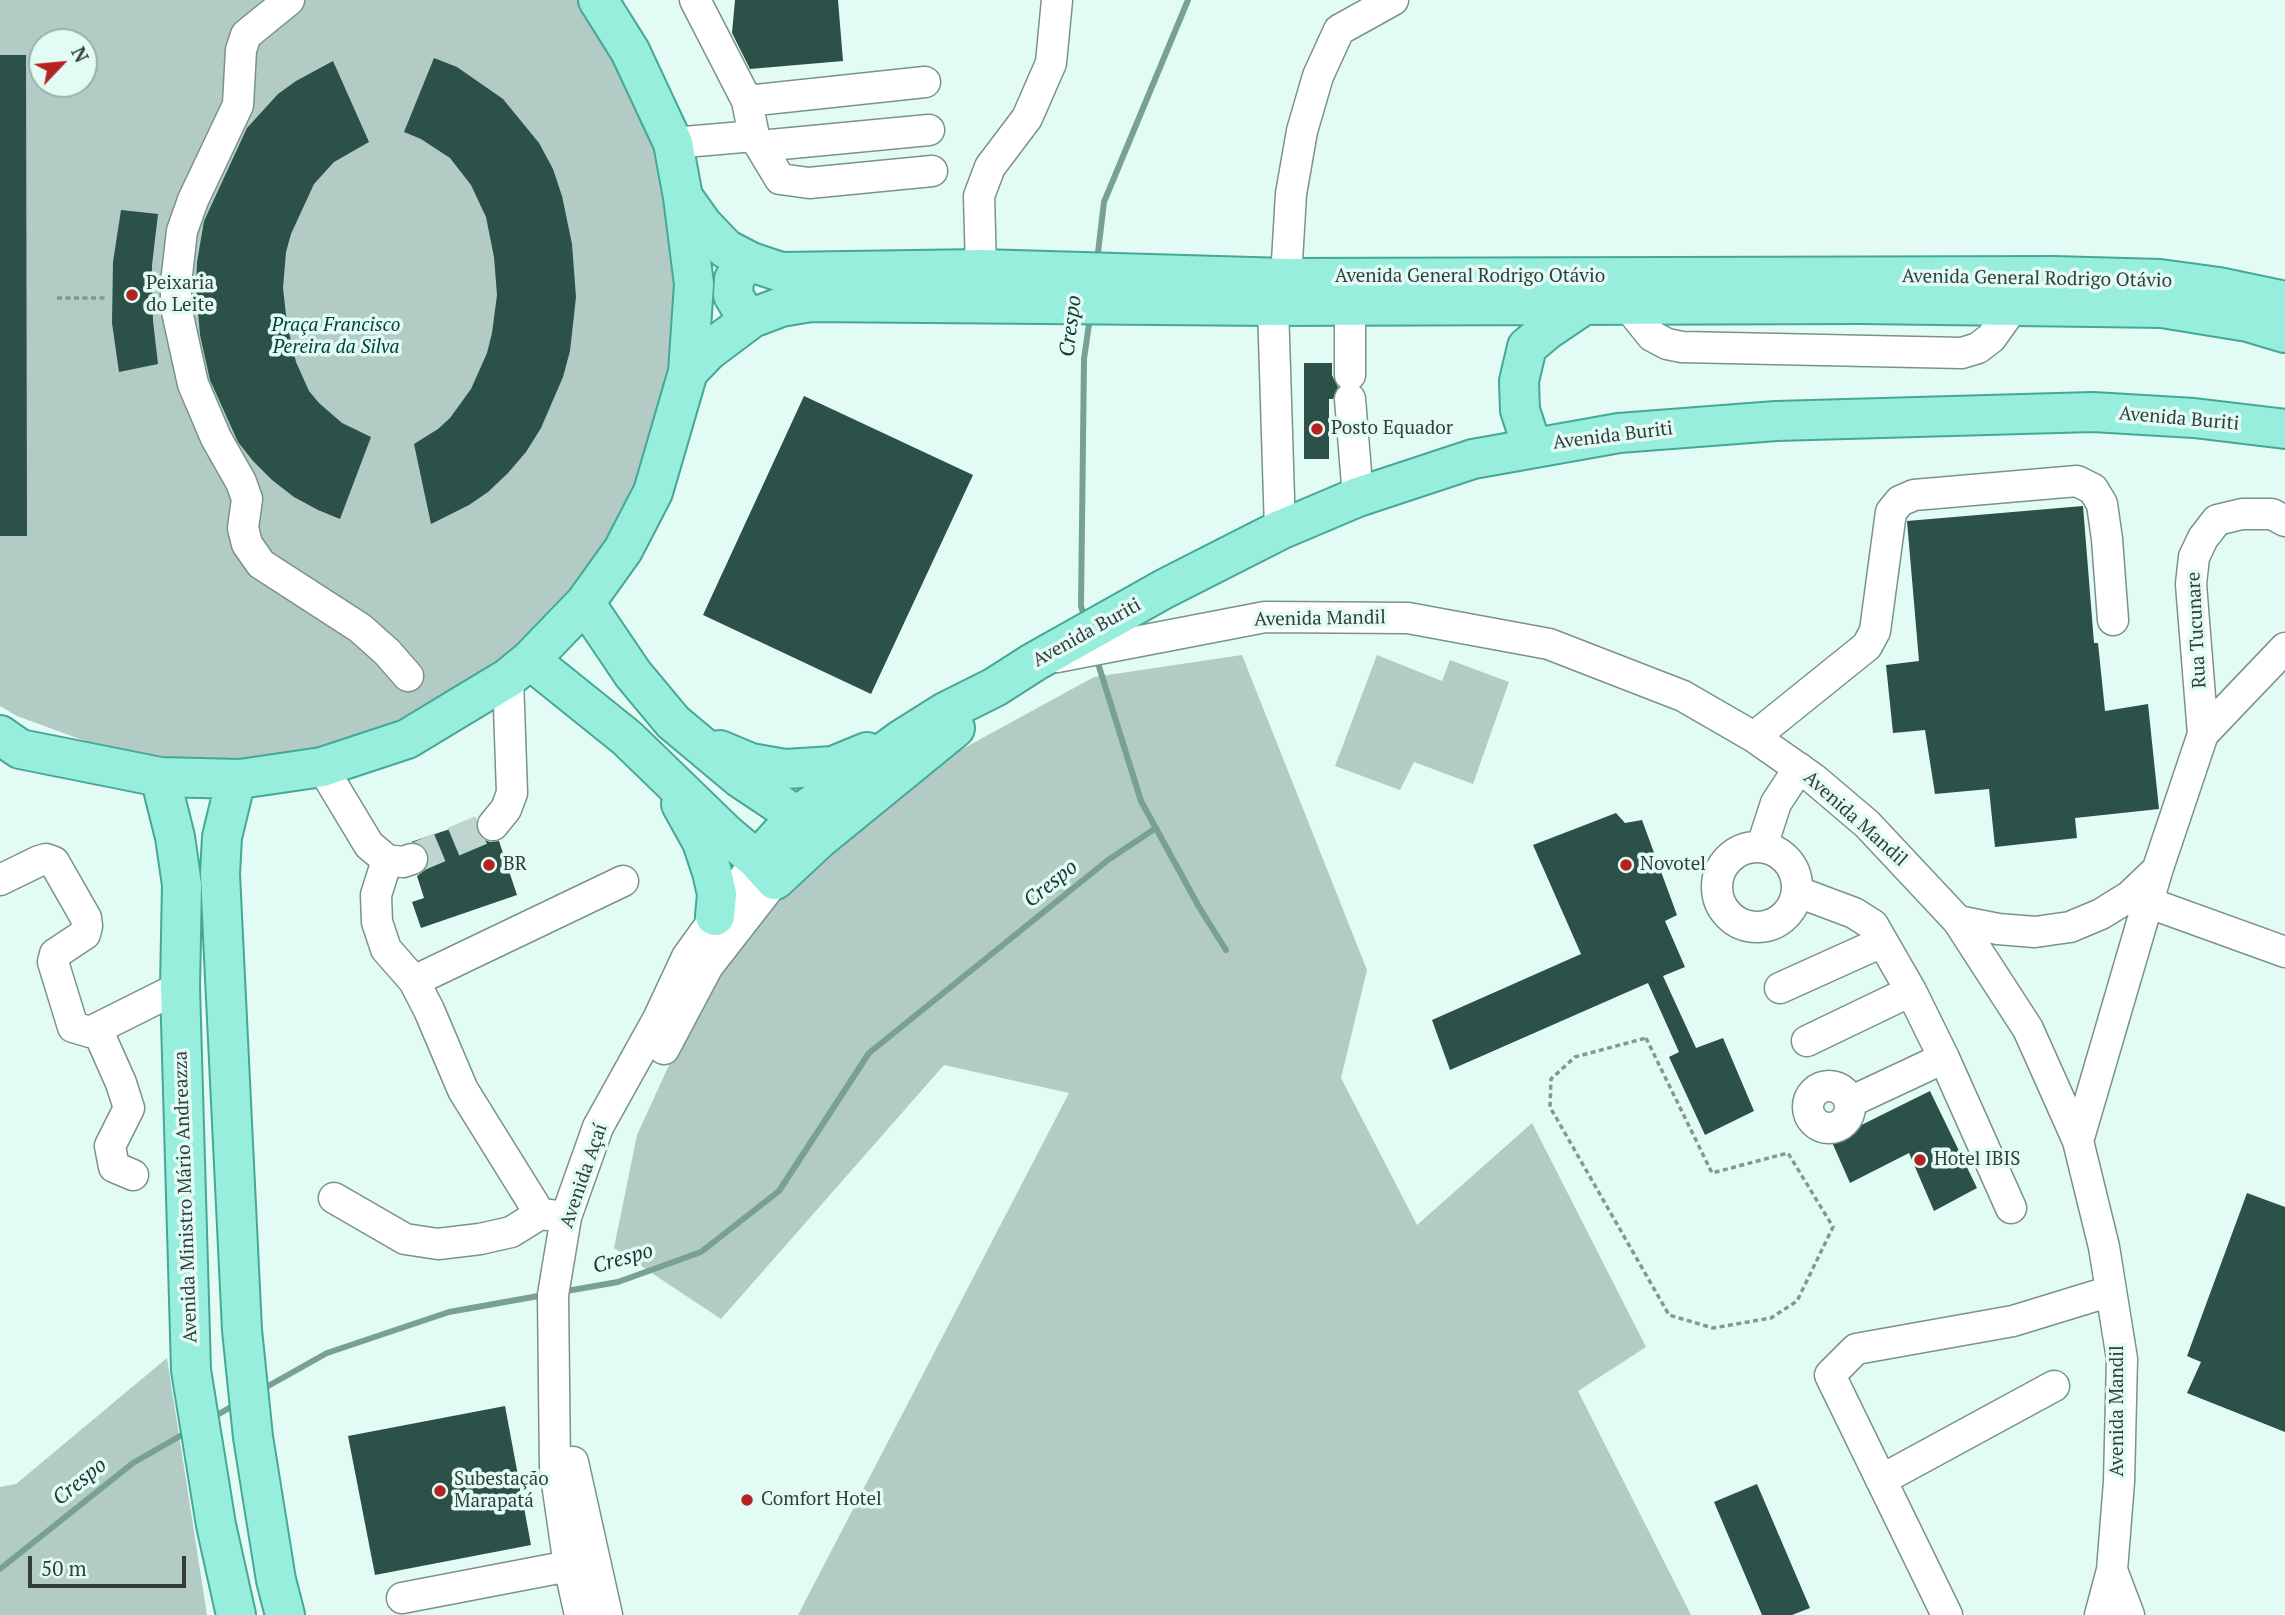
<!DOCTYPE html>
<meta charset="utf-8">
<style>
body{margin:0}
#map{position:relative;width:2285px;height:1615px;overflow:hidden;background:#e2fcf5;font-family:"PT Serif",serif}
canvas{display:block}
.north{position:absolute;left:28px;top:28px;width:70px;height:70px;box-sizing:border-box;background:#e2fcf5;border:2px solid #9cb0aa;border-radius:50%;rotate:64deg;font-size:19px;font-weight:700;line-height:28px;text-align:center;color:#333d3a}
.north::after{content:'';display:block;margin:auto;width:24px;height:32px;background:#b32322;clip-path:polygon(50% 0,100% 100%,50% 72%,0 100%)}
.scale{position:absolute;left:28px;top:1556px;width:158px;height:32px;box-sizing:border-box;border:4px solid #333d3a;border-top:0;padding-left:9px;font-size:21px;line-height:24px;white-space:nowrap;color:#333d3a;-webkit-text-stroke:5px #e2fcf5;paint-order:stroke}
</style>
<div id="map">
<canvas width="2285" height="1615"></canvas>
<div class="north">N</div>
<div class="scale">50 m</div>
</div>
<script>
const context = document.querySelector('canvas').getContext('2d');
context.lineJoin = 'round';
function fill(path, color) {
  context.fillStyle = color;
  context.fill(path, 'evenodd');
}
function poly(rows) {
  const path = new Path2D();
  for (const r of rows) {
    if (r.length === 3) {
      path.moveTo(r[0] + r[2], r[1]);
      path.arc(r[0], r[1], r[2], 0, 2 * Math.PI);
      continue;
    }
    path.moveTo(r[0], r[1]);
    for (let i = 2; i < r.length; i += 2) path.lineTo(r[i], r[i + 1]);
  }
  return path;
}
function stroke(path, color, width, dash) {
  context.strokeStyle = color;
  context.lineWidth = width;
  context.lineCap = dash ? 'butt' : 'round';
  context.setLineDash(dash || []);
  context.stroke(path);
}
function write(font, color, halo, rows, align = 'center') {
  context.font = font + ' "PT Serif",serif';
  context.lineWidth = 7;
  context.setLineDash([]);
  context.textBaseline = 'middle';
  context.strokeStyle = halo;
  context.fillStyle = color;
  for (const [text, x, y, turn = 0] of rows) {
    context.save();
    context.translate(x, y);
    context.rotate((+turn || 0) * Math.PI / 180);
    context.textAlign = isNaN(turn) ? turn : align;
    if (halo) context.strokeText(text, 0, 0);
    context.fillText(text, 0, 0);
    context.restore();
  }
}
fill(poly([
 [0,0,578,0,622,66,656,142,681,308,671,392,646,472,607,547,556,613,494,669,423,713,344,743,262,759,178,759,96,745,17,716,0,706],
 [42,42,84,42,84,84,42,84],
 [1242,655,1367,970,1341,1078,1417,1225,1532,1123,1646,1347,1578,1391,1691,1615,798,1615,1069,1093,944,1065,721,1319,614,1248,637,1135,703,991,799,874,944,759,1094,677],
 [1377,655,1442,681,1450,660,1509,682,1473,784,1414,762,1400,790,1335,766],
 [167,1358,207,1615,0,1615,0,1487,16,1484]
]), '#b2cbc4');
stroke(poly([
 [1097,261,1104,202,1188,0],
 [1085,620,1081,606,1084,359,1090,317],
 [1096,657,1141,801,1199,907,1226,950],
 [561,1292,618,1282,701,1252,779,1191,869,1053,1108,860,1156,828],
 [261,1390,327,1353,449,1312,544,1295],
 [212,1418,236,1404],
 [0,1569,133,1463,187,1432]
]), '#78a095', 6);
fill(poly([
 [735,0,838,0,843,61,750,69,732,33],
 [0,55,26,55,27,536,0,536],
 [434,58,457,67,503,99,539,143,553,169,562,196,572,244,576,297,570,351,563,377,541,428,526,452,508,473,488,492,469,505,431,524,414,444,438,429,450,418,471,389,487,353,492,333,497,295,494,257,486,217,471,185,450,158,421,139,404,132],
 [333,61,369,142,334,162,314,184,291,234,286,252,283,288,287,324,296,362,309,391,319,403,342,423,371,437,340,519,318,510,294,497,272,480,253,461,238,442,210,380,200,335,196,288,197,262,204,221,247,128,278,94,296,81],
 [121,210,158,214,152,265,153,321,158,364,119,372,112,323,113,262],
 [1304,363,1332,363,1332,375,1338,387,1333,399,1329,399,1329,459,1304,459],
 [804,396,973,475,871,694,703,615],
 [2083,506,2094,643,2098,643,2105,711,2148,704,2159,809,2075,818,2077,838,1995,847,1989,789,1935,794,1925,730,1893,733,1886,665,1919,661,1907,521],
 [1616,813,1625,823,1642,820,1677,915,1665,921,1685,967,1663,976,1696,1048,1723,1038,1754,1111,1705,1135,1669,1057,1679,1052,1648,983,1450,1070,1432,1020,1581,954,1533,845],
 [477,820,476,831,481,838,490,842,499,841,517,895,421,928,412,902,424,898,417,876,425,870,429,863,429,854,423,846,411,842],
 [1930,1091,1977,1188,1934,1211,1909,1153,1850,1183,1831,1140],
 [2247,1193,2285,1207,2285,1432,2187,1393,2201,1362,2187,1356],
 [505,1406,531,1545,375,1575,348,1436],
 [1757,1484,1810,1608,1792,1615,1762,1615,1714,1502]
]), '#2b5148');
stroke(poly([
 [412,859,493,825]
]), '#bfd6d0', 30, [30, 15]);
const minor = poly([
 [289,0,246,35,241,50,238,105,193,200,182,231,176,283,176,307,193,384,216,438,241,482,247,499,243,528,247,544,261,564,360,628,387,652,408,676],
 [695,0,747,101,754,136,780,179,809,183,932,171],
 [747,101,925,82],
 [673,143,754,136],
 [760,146,929,130],
 [981,269,979,196,990,167,1027,118,1051,63,1057,0],
 [1286,278,1291,194,1302,131,1318,76,1339,30,1393,0],
 [1350,305,1350,375],
 [1627,305,1652,336,1667,344,1682,347,1962,353,1978,348,1991,338,2014,306],
 [1273,306,1280,530],
 [1350,399,1358,497],
 [1057,657,1265,617,1408,618,1549,644,1683,696,1754,737,1814,779,1867,824,1958,921,2028,1029,2078,1141,2104,1247,2122,1359,2119,1482,2112,1570,2100,1615],
 [2203,734,2285,648],
 [1754,737,1867,646,1875,631,1891,512,1900,501,1914,495,2077,481,2093,489,2102,504,2107,539,2113,620],
 [322,767,369,845,387,860,403,862,412,859],
 [493,825,506,809,512,793,508,678],
 [1762,846,1776,803,1799,768],
 [1757,887,40],
 [387,860,376,895,377,922,386,949,414,981,429,1010,463,1090,540,1214],
 [0,880,39,861,46,859,54,862,86,918,87,926,85,934,55,954,53,962,73,1027,90,1032,180,987],
 [1798,892,1854,913,1873,925,1911,991,1944,1058,1850,1102],
 [2130,896,2285,952],
 [1958,921,1998,929,2035,932,2070,927,2101,914,2130,896,2156,871],
 [414,981,623,881],
 [1780,988,1882,942],
 [97,1029,121,1083,129,1108,110,1146,114,1167,133,1175],
 [1807,1041,1911,991],
 [664,1049,708,966,775,880],
 [1944,1058,2011,1208],
 [1829,1107,21],
 [2078,1141,2157,871,2203,734,2191,584,2194,557,2203,538,2217,520,2242,514,2272,514,2285,521],
 [334,1198,405,1239,438,1244,480,1239,511,1232,540,1214,558,1216],
 [573,1462,607,1615],
 [1881,1480,2054,1386],
 [2112,1570,2129,1615],
 [402,1598,569,1566],
 [580,1615,569,1566,555,1469,553,1295,566,1217,598,1127,658,1019,687,957,757,860],
 [1947,1615,1830,1375,1856,1349,2013,1321,2111,1291]
]);
const major = poly([
 [683,197,703,225,726,249,751,262,781,272,981,269,1286,278,2054,276,2160,279,2219,287,2285,301],
 [751,262,741,269,734,279,733,295,742,310,752,318],
 [688,372,708,351,752,318,781,307,811,302,1273,306,1860,304,2094,307,2162,308,2248,322,2285,333],
 [1532,447,1520,410,1519,381,1527,347,1547,330,1584,305],
 [585,603,633,674,673,722,740,778,797,816,815,835],
 [530,660,627,738,725,833,757,860,775,880,819,839,955,728],
 [0,735,20,749,160,777,240,779,322,767,407,739,508,678,530,660,585,603,623,550,653,492,688,372,694,284,683,197,673,143,630,51,598,0],
 [720,750,751,763,785,769,833,766,867,752],
 [160,777,175,837,182,885,180,987,191,1370,216,1525,236,1615],
 [236,779,222,837,220,874,242,1330,253,1437,276,1580,285,1615],
 [681,804,702,842,712,872,717,894,715,916],
 [757,860,797,816,902,739,945,712,995,687,1034,662,1164,589,1280,530,1358,497,1473,459,1619,433,1776,421,2093,412,2194,418,2285,429]
]);
stroke(minor, '#7a928b', 33);
stroke(major, '#46a894', 42);
stroke(poly([
 [57,298,107,298],
 [1646,1038,1712,1173,1788,1153,1833,1227,1797,1301,1771,1318,1713,1328,1669,1315,1550,1107,1551,1079,1575,1057,1646,1038]
]), '#869792', 3.5, [5, 3.5]);
stroke(minor, '#fff', 30);
stroke(major, '#97eedc', 38);
for (const [x, y, r, color] of [
 [132,295,7,"#b32322"],
 [1317,429,7,"#b32322"],
 [489,865,7,"#b32322"],
 [1626,865,7,"#b32322"],
 [1920,1160,7,"#b32322"],
 [440,1491,7,"#b32322"],
 [747,1500,7,"#b32322"]
]) {
  const dot = new Path2D();
  dot.arc(x, y, r, 0, 2 * Math.PI);
  context.fillStyle = color;
  context.fill(dot);
  stroke(dot, '#e2fcf5', 2.5);
}
write('19px', '#333d3a', '#e2fcf5', [
 ["Avenida General Rodrigo Otávio",1470,277],
 ["Avenida General Rodrigo Otávio",2037,279,1],
 ["Avenida Buriti",2179,419,5],
 ["Avenida Buriti",1613,436,-7],
 ["Avenida Mandil",1320,619,-1],
 ["Rua Tucunare",2197,630,-93],
 ["Avenida Buriti",1087,633,-29],
 ["Avenida Mandil",1855,819,42],
 ["Avenida Açaí",584,1176,-71],
 ["Avenida Ministro Mário Andreazza",186,1197,-92],
 ["Avenida Mandil",2118,1411,-90]
]);
write('19px', '#333d3a', '#e2fcf5', [
 ["Peixaria",146,284],
 ["do Leite",146,306],
 ["Posto Equador",1331,429],
 ["BR",503,865],
 ["Novotel",1640,865],
 ["Hotel IBIS",1934,1160],
 ["Subestação",454,1480],
 ["Marapatá",454,1502],
 ["Comfort Hotel",761,1500]
], 'left');
write('italic 19px', '#034237', '#e2fcf5', [
 ["Praça Francisco",336,326],
 ["Pereira da Silva",336,348]
]);
write('italic 21px', '#133931', '#e2fcf5', [
 ["Crespo",1071,326,-83],
 ["Crespo",1051,884,-39],
 ["Crespo",623,1259,-16],
 ["Crespo",80,1482,-39]
]);
</script>
